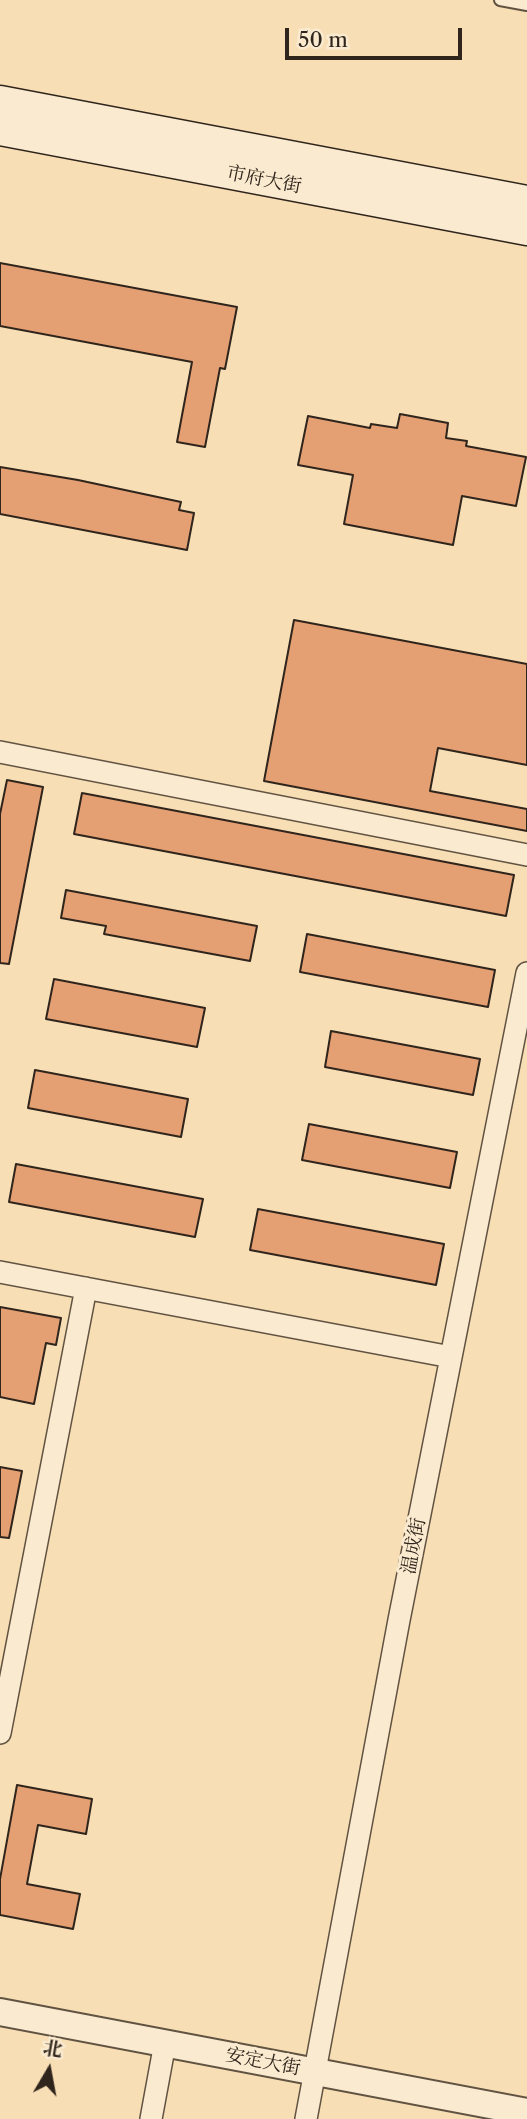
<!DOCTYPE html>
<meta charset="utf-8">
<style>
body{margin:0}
#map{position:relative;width:527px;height:2119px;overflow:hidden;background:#f8deb5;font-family:"Libre Caslon Text","Noto Serif SC",serif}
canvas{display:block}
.north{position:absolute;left:14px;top:2035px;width:70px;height:70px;-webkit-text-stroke:5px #faeacf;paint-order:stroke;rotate:10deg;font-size:19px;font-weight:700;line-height:28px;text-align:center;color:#2f251c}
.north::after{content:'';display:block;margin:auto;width:24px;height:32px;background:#2f251c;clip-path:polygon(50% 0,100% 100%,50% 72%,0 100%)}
.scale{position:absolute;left:285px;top:28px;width:177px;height:32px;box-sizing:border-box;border:4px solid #2f251c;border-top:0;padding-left:9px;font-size:21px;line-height:24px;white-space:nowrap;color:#2f251c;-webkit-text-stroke:5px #faeacf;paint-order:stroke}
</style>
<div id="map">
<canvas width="527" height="2119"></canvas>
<div class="north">北</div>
<div class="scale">50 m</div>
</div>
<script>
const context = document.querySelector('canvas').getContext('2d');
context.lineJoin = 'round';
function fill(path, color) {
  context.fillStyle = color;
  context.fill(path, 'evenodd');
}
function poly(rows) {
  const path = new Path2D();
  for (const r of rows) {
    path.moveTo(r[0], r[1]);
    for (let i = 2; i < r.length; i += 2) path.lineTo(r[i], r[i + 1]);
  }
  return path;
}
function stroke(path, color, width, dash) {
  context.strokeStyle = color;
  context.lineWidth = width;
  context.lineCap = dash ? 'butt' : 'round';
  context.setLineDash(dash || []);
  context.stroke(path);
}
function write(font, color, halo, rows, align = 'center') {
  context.font = font + ' "Libre Caslon Text","Noto Serif SC",serif';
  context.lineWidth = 6;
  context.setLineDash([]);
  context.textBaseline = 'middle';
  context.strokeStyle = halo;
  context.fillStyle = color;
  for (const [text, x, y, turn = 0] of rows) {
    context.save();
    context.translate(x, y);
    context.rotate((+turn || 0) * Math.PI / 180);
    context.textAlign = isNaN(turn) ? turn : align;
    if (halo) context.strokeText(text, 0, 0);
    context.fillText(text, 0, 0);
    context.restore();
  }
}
const building = poly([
 [0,263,237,307,225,369,220,368,205,447,177,442,192,362,0,326,0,263],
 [400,414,448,423,446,438,467,441,466,446,526,457,516,506,462,496,453,545,344,524,353,475,298,465,308,416,370,428,371,424,397,428,400,414],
 [0,467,78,480,181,502,179,510,194,513,187,550,0,514,0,467],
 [294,620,527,664,527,765,438,748,430,791,527,809,527,831,264,781,294,620],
 [7,780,43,787,9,964,0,963,0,814,7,780],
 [82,793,514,875,506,916,74,834,82,793],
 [66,890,257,926,250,961,104,934,106,926,61,918,66,890],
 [307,934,495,970,488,1007,300,972,307,934],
 [54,979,205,1008,197,1047,46,1019,54,979],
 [331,1031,480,1059,473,1095,325,1067,331,1031],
 [35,1070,188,1099,181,1137,28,1108,35,1070],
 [309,1124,457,1152,450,1188,302,1160,309,1124],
 [16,1164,203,1199,195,1237,9,1202,16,1164],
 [258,1209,444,1244,436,1285,250,1250,258,1209],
 [0,1307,61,1318,56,1345,46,1343,34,1404,0,1397,0,1307],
 [0,1467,22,1471,9,1538,0,1537,0,1467],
 [17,1785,92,1799,86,1834,38,1825,27,1884,80,1894,73,1929,0,1915,0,1879,17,1785]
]);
fill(building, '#e49f73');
stroke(building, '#2f251c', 2);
const service = poly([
 [500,0,527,5]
]);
const minor = poly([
 [0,752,527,855],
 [0,1272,451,1357],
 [0,1733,86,1288],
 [151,2119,165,2043],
 [306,2119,399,1620,527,973]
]);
const tertiary = poly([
 [0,2012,527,2112]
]);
const secondary = poly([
 [0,101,527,201],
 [0,130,527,230]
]);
stroke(service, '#615342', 14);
stroke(minor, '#615342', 24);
stroke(tertiary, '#615342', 30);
stroke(secondary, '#2f251c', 33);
stroke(service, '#faeacf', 10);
stroke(minor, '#faeacf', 21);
stroke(tertiary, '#faeacf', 26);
stroke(secondary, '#faeacf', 30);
write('19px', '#2f251c', '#faeacf', [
 ["市府大街",264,180,11],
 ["温成街",414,1546,-79],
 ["安定大街",263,2062,11]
]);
</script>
